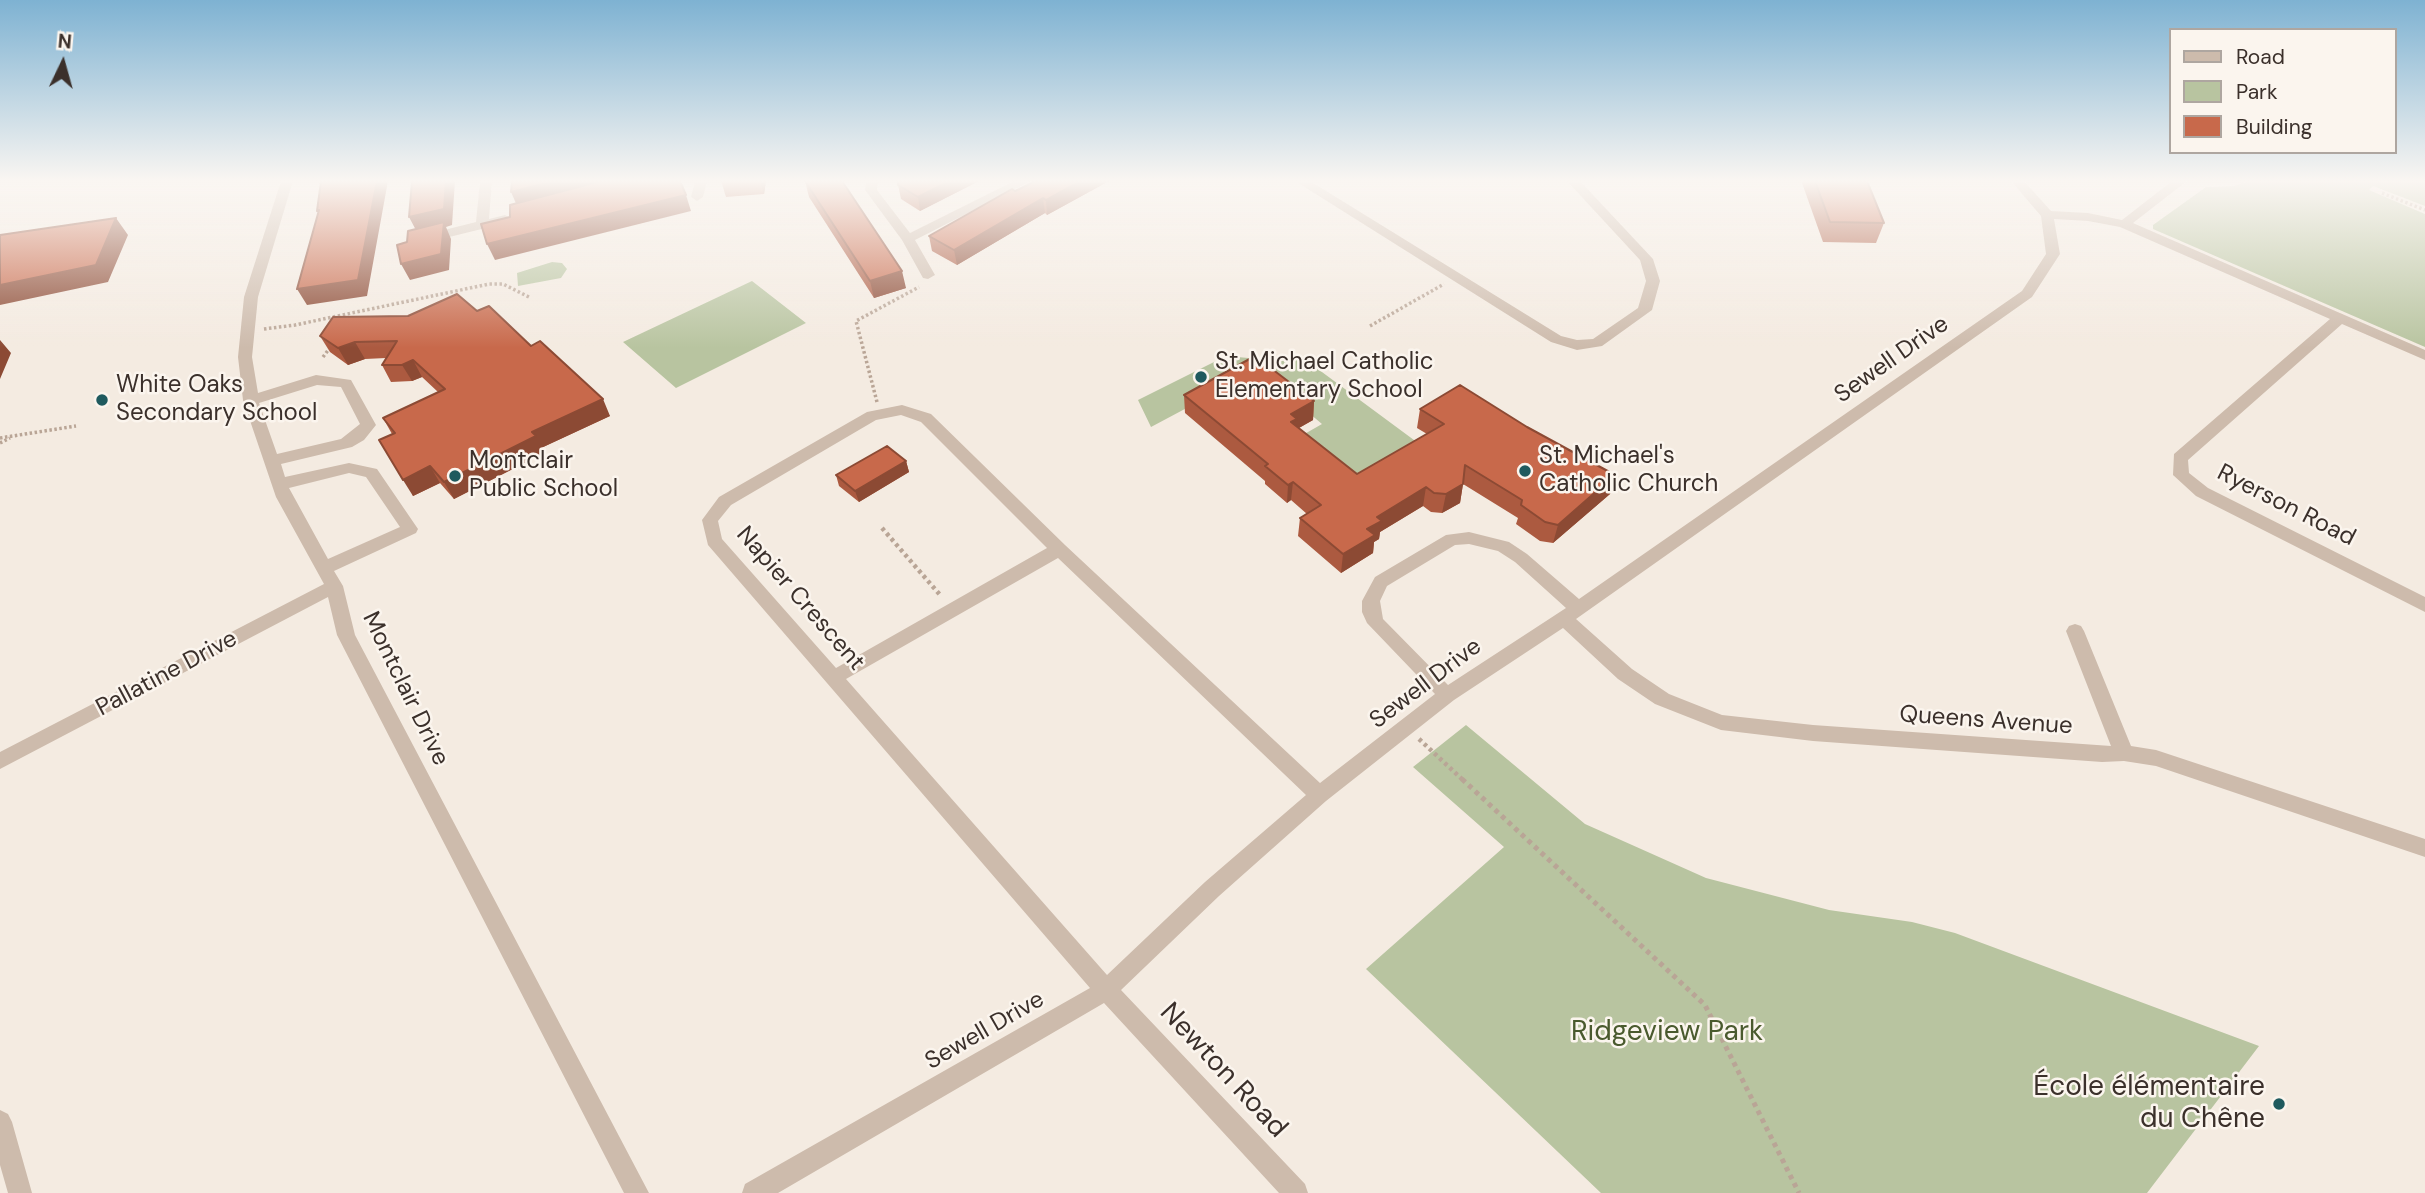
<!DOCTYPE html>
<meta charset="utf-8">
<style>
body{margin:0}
#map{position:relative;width:2425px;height:1193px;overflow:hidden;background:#f4ebe1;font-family:"DM Sans",sans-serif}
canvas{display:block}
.legend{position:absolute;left:2169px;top:28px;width:228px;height:126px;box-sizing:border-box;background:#fbf5ee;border:2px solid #aea6a0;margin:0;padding:9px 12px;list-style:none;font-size:21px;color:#3b302b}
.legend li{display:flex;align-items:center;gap:14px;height:35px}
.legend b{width:35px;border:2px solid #aea6a0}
.north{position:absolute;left:28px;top:28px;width:70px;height:70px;-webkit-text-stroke:5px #fbf5ee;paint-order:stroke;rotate:5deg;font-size:19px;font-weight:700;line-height:28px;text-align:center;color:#3b302b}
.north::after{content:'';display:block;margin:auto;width:24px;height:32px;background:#3b302b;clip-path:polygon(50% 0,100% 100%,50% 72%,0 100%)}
</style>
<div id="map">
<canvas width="2425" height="1193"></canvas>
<ul class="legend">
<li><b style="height:9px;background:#cdbbac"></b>Road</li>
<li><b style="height:19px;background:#b8c4a0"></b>Park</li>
<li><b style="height:19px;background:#c8694b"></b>Building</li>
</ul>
<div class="north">N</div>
</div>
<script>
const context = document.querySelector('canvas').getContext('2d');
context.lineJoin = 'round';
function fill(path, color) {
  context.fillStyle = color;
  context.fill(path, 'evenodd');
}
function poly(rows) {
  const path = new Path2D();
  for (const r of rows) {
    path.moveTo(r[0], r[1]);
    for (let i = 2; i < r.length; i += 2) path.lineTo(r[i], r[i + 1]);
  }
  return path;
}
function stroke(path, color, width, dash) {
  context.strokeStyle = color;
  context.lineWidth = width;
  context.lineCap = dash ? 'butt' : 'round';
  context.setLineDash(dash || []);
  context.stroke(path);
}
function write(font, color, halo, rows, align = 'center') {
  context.font = font + ' "DM Sans",sans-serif';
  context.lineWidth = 5;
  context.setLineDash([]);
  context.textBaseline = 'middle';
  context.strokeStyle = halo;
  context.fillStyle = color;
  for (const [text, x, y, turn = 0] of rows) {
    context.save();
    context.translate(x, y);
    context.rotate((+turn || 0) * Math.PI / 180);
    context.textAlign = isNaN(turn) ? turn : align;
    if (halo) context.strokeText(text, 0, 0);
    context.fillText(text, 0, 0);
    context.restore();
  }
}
fill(poly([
 [2248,181,2425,181,2425,206,2373,186,2369,190,2425,214,2425,347,2153,229,2153,225,2206,187,2234,186],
 [552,262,562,263,567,269,561,278,518,286,517,273],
 [752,281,806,323,676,388,623,342],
 [1226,356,1282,361,1303,358,1418,443,1350,482,1301,436,1322,424,1253,366,1213,394,1151,427,1138,400],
 [1466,725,1585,824,1706,878,1829,910,1912,922,1955,933,2259,1046,2147,1193,1601,1193,1366,969,1504,847,1413,767]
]), '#b8c4a0');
stroke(poly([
 [2382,193,2425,210],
 [1370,326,1444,284],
 [264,329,295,325,489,284,503,284,529,297],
 [323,357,332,345],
 [877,402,856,321,919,287],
 [0,438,76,426],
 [0,443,10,438]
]), '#b9a596', 3.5, [2.5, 2.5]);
stroke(poly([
 [882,528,941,596],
 [1419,739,1464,781]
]), '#b9a596', 4.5, [3.5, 3.5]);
stroke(poly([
 [1462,779,1705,1005,1799,1193]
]), '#b9a596', 5, [4.5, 4.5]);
fill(poly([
 [281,181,293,181,258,297,252,357,258,393,316,375,351,380,376,425,364,440,352,447,281,464,285,477,349,463,377,469,418,529,416,533,334,571,343,586,355,635,649,1193,624,1193,337,635,328,597,0,769,0,752,324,584,276,497,243,400,238,357,244,297,281,181],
 [317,385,341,387,360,424,341,439,277,454,259,403,317,385],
 [349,473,366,477,400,527,328,559,289,488,349,473],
 [480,181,492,181,489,219,505,215,512,219,510,222,425,243,420,242,420,236,476,222,480,181],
 [695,181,707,181,703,197,697,201,691,197,695,181],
 [866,181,878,181,877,190,910,233,1014,181,1031,181,915,240,935,275,928,279,923,278,902,240,865,190,866,181],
 [1295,181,1310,181,1561,336,1577,340,1593,339,1638,308,1646,281,1640,260,1567,181,1580,181,1653,259,1660,281,1652,310,1602,346,1577,350,1551,342,1295,181],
 [2011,181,2024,181,2051,211,2088,213,2122,220,2172,181,2187,181,2133,223,2425,350,2425,360,2342,324,2188,460,2189,473,2208,488,2425,597,2425,612,2196,496,2173,475,2174,454,2330,319,2120,227,2088,221,2054,219,2060,254,2032,297,1576,619,1632,669,1669,694,1722,715,1813,725,2111,746,2066,631,2069,626,2075,624,2081,626,2084,631,2131,746,2156,750,2425,839,2425,857,2156,766,2124,761,2102,762,1813,741,1721,730,1655,704,1618,679,1563,628,1454,700,1326,801,1219,896,1121,990,1305,1184,1308,1193,1279,1193,1104,1003,778,1193,742,1193,745,1184,1090,988,708,545,702,520,719,497,867,412,902,405,931,414,1065,545,1320,783,1435,694,1367,623,1362,612,1362,601,1375,577,1446,535,1469,532,1509,542,1527,554,1579,599,2022,291,2046,254,2041,216,2011,181],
 [901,415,921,422,1047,548,836,668,722,539,718,521,731,505,876,420,901,415],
 [1469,544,1498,551,1515,562,1566,608,1448,685,1383,619,1380,601,1387,586,1455,545,1469,544],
 [1058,558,1306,795,1205,882,1107,975,846,679,1058,558],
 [0,1110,8,1114,12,1122,32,1193,8,1193,0,1165,0,1110]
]), '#cdbbac');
fill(poly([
 [721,181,766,181,764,194,726,197],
 [805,181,906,288,874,298,809,197],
 [979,181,920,211,901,199,898,185],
 [1036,181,1109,181,1047,215,1045,213,957,265,932,251,929,236],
 [1802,181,1867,181,1884,223,1876,243,1823,242,1802,183],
 [477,311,531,346,610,416,541,448,544,453,454,499,440,483,413,496,392,434,383,418,438,392,422,377,412,381,391,382,382,365,386,358,365,359,348,365,330,352,320,336,408,316],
 [1184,395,1314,401,1313,420,1299,428,1357,474,1427,434,1417,428,1420,409,1527,427,1615,475,1610,494,1553,543,1540,541,1516,524,1518,518,1463,484,1460,503,1442,513,1431,512,1423,506,1380,532,1379,539,1374,542,1373,553,1341,573,1298,536,1300,518,1307,514,1291,500,1287,503,1265,484,1265,481,1185,413],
 [906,461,909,472,859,502,839,486,836,475]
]), '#ac5a40');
fill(poly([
 [377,181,388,181,367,296,307,305,297,289],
 [446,181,455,181,452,225,446,227,451,239,449,270,410,280,401,264,418,234,409,217],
 [555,181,625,181,518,208,511,192],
 [760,181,766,181,764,194],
 [950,181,979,181,920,211,918,197],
 [1080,181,1109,181,1047,215,1046,200],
 [686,195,691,211,495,260,487,244],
 [1043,198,1045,213,957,265,954,250],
 [116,218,128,235,108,282,0,305,0,285],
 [902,271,906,288,874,298,870,281],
 [0,340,11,353,0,379],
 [355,342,365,359,348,365,338,348],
 [413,360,422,377,412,381,402,365],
 [603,399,610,416,541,448,544,453,454,499,444,482,532,432],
 [1314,401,1313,420,1297,429,1290,440,1291,414],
 [906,461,909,472,859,502,855,491],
 [430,466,440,483,413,496,403,480],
 [1615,475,1610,494,1553,543,1558,525],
 [1293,482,1291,500,1287,503,1288,485],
 [1463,484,1460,503,1442,513,1446,494],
 [1426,487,1423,506,1380,532,1379,539,1374,542,1373,553,1341,573,1343,554,1367,529,1377,517]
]), '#8c4a34');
const building = poly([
 [321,181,377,181,358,280,297,289,319,210,317,211,321,181],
 [412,181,446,181,444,209,409,217,412,181],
 [512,181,555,181,511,192,512,181],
 [601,181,680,181,686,195,487,244,481,224,510,217,510,205,601,181],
 [805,181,842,181,902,271,870,281,805,181],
 [898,181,950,181,918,197,898,185,898,181],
 [1036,181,1080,181,1046,200,1043,198,954,250,929,236,1012,189,1015,191,1036,181],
 [1815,181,1867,181,1884,223,1830,222,1815,181],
 [116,218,96,265,0,285,0,235,116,218],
 [444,222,441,254,401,264,397,245,407,242,408,231,444,222],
 [457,294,477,311,489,306,531,346,540,341,603,399,532,432,536,436,444,482,430,466,403,480,379,440,395,433,383,418,445,389,413,360,402,365,382,365,397,341,355,342,338,348,320,336,333,317,408,316,457,294],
 [1255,356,1314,401,1291,414,1297,419,1291,422,1357,474,1444,424,1420,409,1460,385,1527,427,1615,475,1558,525,1545,522,1521,505,1522,500,1465,465,1463,484,1446,494,1434,493,1426,487,1377,517,1382,521,1367,529,1375,535,1343,554,1300,518,1321,505,1293,482,1288,485,1265,466,1268,464,1184,395,1255,356],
 [887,446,906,461,855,491,836,475,887,446]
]);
fill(building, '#c8694b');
stroke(building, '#8c4a34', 2);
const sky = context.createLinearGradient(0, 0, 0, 348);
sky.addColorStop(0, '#7eb2d2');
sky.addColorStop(0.52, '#faf6f2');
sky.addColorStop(1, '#faf6f200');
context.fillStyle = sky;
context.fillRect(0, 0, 2425, 348);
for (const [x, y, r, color] of [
 [1201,377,7,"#1f5a5e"],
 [102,400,7,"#1f5a5e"],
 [1525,471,7,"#1f5a5e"],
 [455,476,7,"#1f5a5e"],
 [2279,1104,7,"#1f5a5e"]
]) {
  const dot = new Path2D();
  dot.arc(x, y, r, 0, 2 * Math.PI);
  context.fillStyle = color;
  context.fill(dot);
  stroke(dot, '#fbf5ee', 2.5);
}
write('24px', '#3b302b', '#fbf5ee', [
 ["Sewell Drive",1892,360,-35],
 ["Ryerson Road",2286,506,27],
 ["Napier Crescent",800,599,49],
 ["Pallatine Drive",167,674,-28],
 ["Sewell Drive",1426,684,-37],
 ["Montclair Drive",405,689,64],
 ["Queens Avenue",1986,721,4],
 ["Sewell Drive",985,1031,-30]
]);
write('24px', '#3b302b', '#fbf5ee', [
 ["St. Michael Catholic",1215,363],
 ["Elementary School",1215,391],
 ["White Oaks",116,386],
 ["Secondary School",116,414],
 ["St. Michael's",1539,457],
 ["Catholic Church",1539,485],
 ["Montclair",469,462],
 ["Public School",469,490]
], 'left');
write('28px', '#4a5a2e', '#fbf5ee', [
 ["Ridgeview Park",1667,1033]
]);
write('28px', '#3b302b', '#fbf5ee', [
 ["Newton Road",1223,1071,47]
]);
write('28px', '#3b302b', '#fbf5ee', [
 ["École élémentaire",2265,1088],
 ["du Chêne",2265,1120]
], 'right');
</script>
